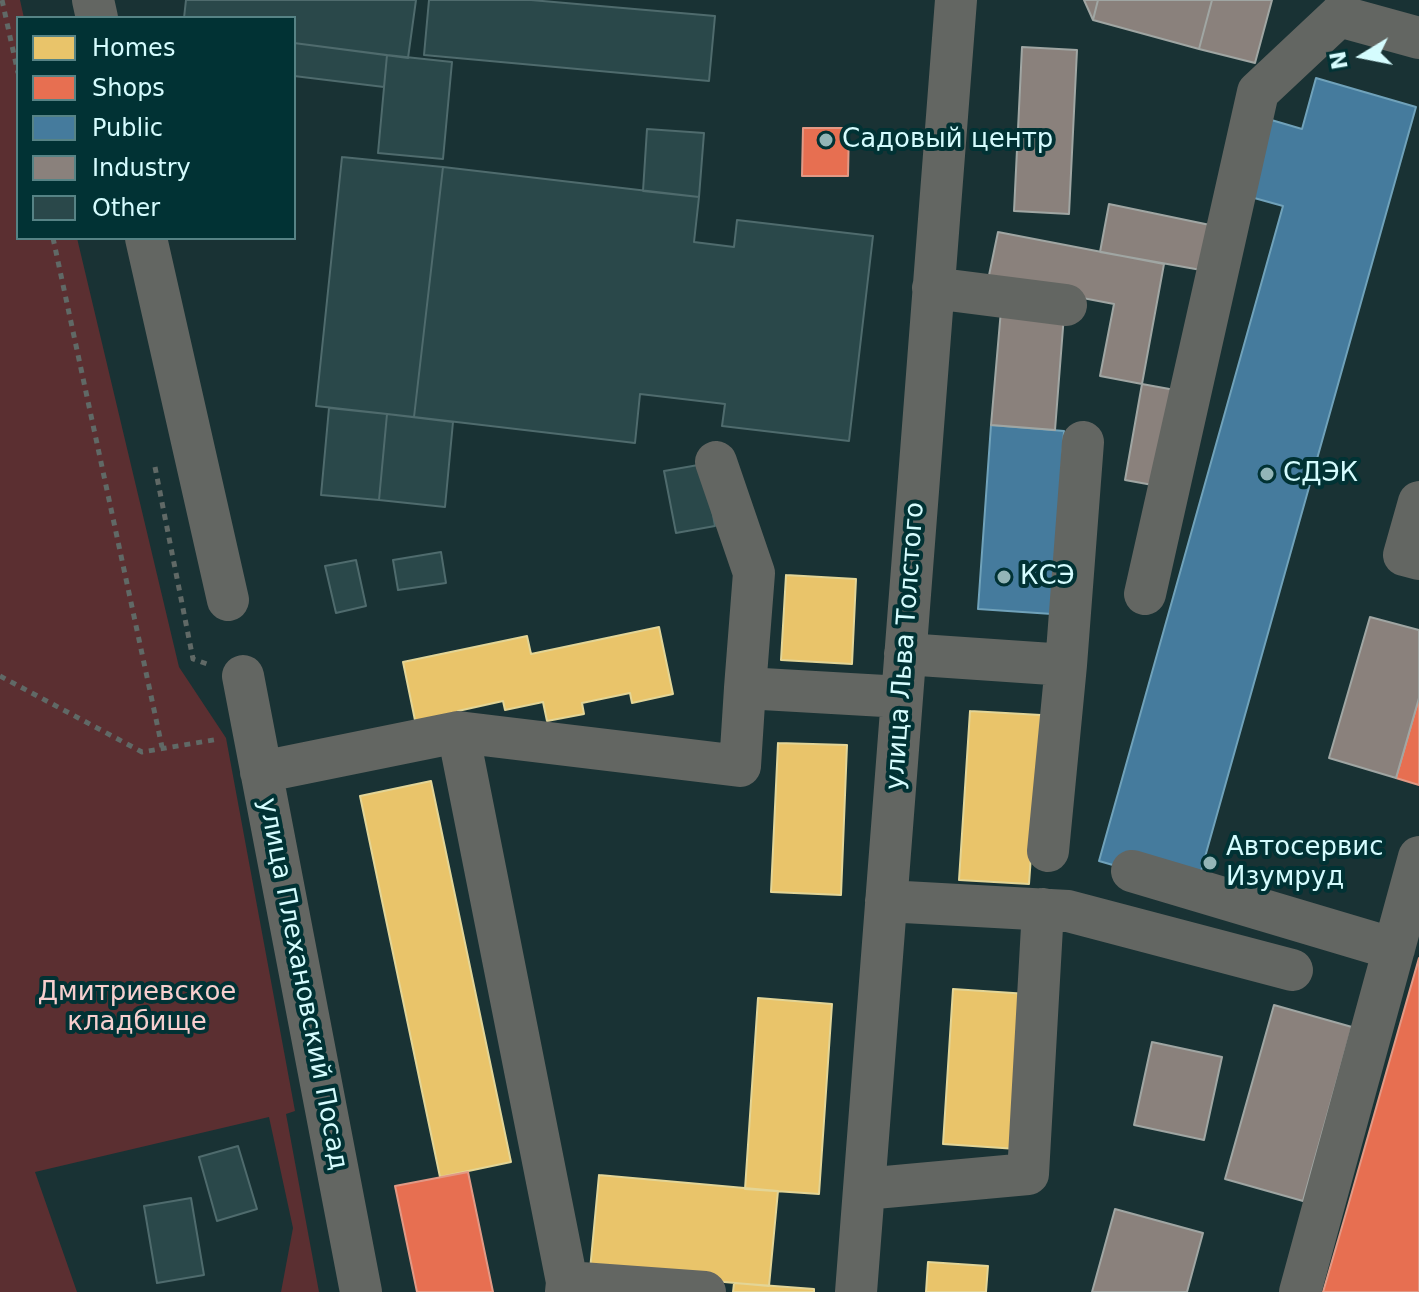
<!DOCTYPE html>
<meta charset="utf-8">
<style>
body{margin:0}
#map{position:relative;width:1419px;height:1292px;overflow:hidden;background:#193234;font-family:"DejaVu Sans",sans-serif}
canvas{display:block}
.legend{position:absolute;left:16px;top:16px;width:280px;height:224px;box-sizing:border-box;background:#013234;border:2px solid #568385;margin:0;padding:10px 14px;list-style:none;font-size:24px;color:#d5fcfe}
.legend li{display:flex;align-items:center;gap:16px;height:40px}
.legend b{width:40px;border:2px solid #568385}
.north{position:absolute;left:1323px;top:16px;width:80px;height:80px;-webkit-text-stroke:6px #013234;paint-order:stroke;rotate:260deg;font-size:22px;font-weight:700;line-height:32px;text-align:center;color:#d5fcfe}
.north::after{content:'';display:block;margin:auto;width:28px;height:36px;background:#d5fcfe;clip-path:polygon(50% 0,100% 100%,50% 72%,0 100%)}
</style>
<div id="map">
<canvas width="1419" height="1292"></canvas>
<ul class="legend">
<li><b style="height:22px;background:#e9c46a"></b>Homes</li>
<li><b style="height:22px;background:#e76f51"></b>Shops</li>
<li><b style="height:22px;background:#457b9d"></b>Public</li>
<li><b style="height:22px;background:#8a817c"></b>Industry</li>
<li><b style="height:22px;background:#2a484a"></b>Other</li>
</ul>
<div class="north">N</div>
</div>
<script>
const context = document.querySelector('canvas').getContext('2d');
context.lineJoin = 'round';
function fill(path, color) {
  context.fillStyle = color;
  context.fill(path, 'evenodd');
}
function poly(rows) {
  const path = new Path2D();
  for (const r of rows) {
    path.moveTo(r[0], r[1]);
    for (let i = 2; i < r.length; i += 2) path.lineTo(r[i], r[i + 1]);
  }
  return path;
}
function stroke(path, color, width, dash) {
  context.strokeStyle = color;
  context.lineWidth = width;
  context.lineCap = dash ? 'butt' : 'round';
  context.setLineDash(dash || []);
  context.stroke(path);
}
function write(font, color, halo, rows, align = 'center') {
  context.font = font + ' "DejaVu Sans",sans-serif';
  context.lineWidth = 8;
  context.setLineDash([]);
  context.textBaseline = 'middle';
  context.strokeStyle = halo;
  context.fillStyle = color;
  for (const [text, x, y, turn = 0] of rows) {
    context.save();
    context.translate(x, y);
    context.rotate((+turn || 0) * Math.PI / 180);
    context.textAlign = isNaN(turn) ? turn : align;
    if (halo) context.strokeText(text, 0, 0);
    context.fillText(text, 0, 0);
    context.restore();
  }
}
fill(poly([
 [0,0,20,0,24,18,18,18,18,238,77,238,179,667,226,738,295,1111,286,1114,319,1292,281,1292,293,1228,269,1117,35,1172,77,1292,0,1292]
]), '#5b2f31');
const homes = poly([
 [786,575,856,579,852,664,781,660,786,575],
 [659,627,673,694,632,703,630,693,582,703,584,714,547,721,543,702,505,710,503,701,458,711,460,721,417,730,403,662,527,636,531,654,659,627],
 [970,711,1041,715,1029,884,959,880,970,711],
 [778,743,847,745,841,895,771,892,778,743],
 [431,781,511,1162,440,1177,360,796,431,781],
 [953,989,1028,994,1017,1149,943,1144,953,989],
 [758,998,832,1004,819,1194,745,1189,758,998],
 [599,1175,778,1191,769,1286,590,1270,599,1175],
 [928,1262,988,1266,986,1292,926,1292,928,1262],
 [734,1283,814,1289,814,1292,733,1292,734,1283]
]);
fill(homes, '#e9c46a');
stroke(homes, '#e3d596', 2);
const shops = poly([
 [803,128,849,128,848,176,802,176,803,128],
 [1419,698,1419,785,1396,778,1419,698],
 [1419,958,1419,1292,1323,1292,1346,1213,1419,958],
 [468,1172,493,1292,417,1292,395,1186,468,1172]
]);
fill(shops, '#e76f51');
stroke(shops, '#e29985', 2);
const public = poly([
 [1316,78,1416,107,1196,889,1099,861,1283,206,1247,196,1268,119,1302,129,1316,78],
 [991,425,1064,431,1052,614,978,609,991,425]
]);
fill(public, '#457b9d');
stroke(public, '#70a2ba', 2);
const industry = poly([
 [1084,0,1098,0,1093,20,1084,0],
 [1098,0,1212,0,1199,49,1093,20,1098,0],
 [1212,0,1272,0,1255,63,1199,49,1212,0],
 [1022,47,1077,50,1069,214,1014,211,1022,47],
 [1109,204,1210,225,1201,270,1100,252,1109,204],
 [998,232,1164,264,1142,384,1100,376,1114,304,988,280,998,232],
 [1001,310,1064,315,1055,430,991,425,1001,310],
 [1142,384,1175,390,1158,486,1125,480,1142,384],
 [1370,617,1419,630,1419,698,1396,778,1329,758,1370,617],
 [1274,1005,1352,1027,1303,1201,1225,1179,1274,1005],
 [1152,1042,1222,1057,1204,1140,1134,1125,1152,1042],
 [1115,1209,1203,1233,1187,1292,1092,1292,1115,1209]
]);
fill(industry, '#8a817c');
stroke(industry, '#a0a6a3', 2);
const building = poly([
 [186,0,416,0,408,58,294,43,294,18,184,18,186,0],
 [429,0,531,0,715,16,709,81,424,55,429,0],
 [294,43,387,55,384,87,294,76,294,43],
 [387,55,452,62,443,159,378,153,387,55],
 [647,129,704,133,699,197,643,191,647,129],
 [342,157,443,167,414,417,316,406,342,157],
 [443,167,699,197,694,242,734,247,737,220,873,236,849,441,722,426,725,404,640,394,635,443,414,417,443,167],
 [329,408,387,414,379,500,321,495,329,408],
 [387,414,453,422,445,507,379,500,387,414],
 [704,464,715,526,676,533,664,471,704,464],
 [441,552,446,583,398,590,393,560,441,552],
 [356,560,366,606,336,613,325,566,356,560],
 [238,1146,257,1209,217,1221,199,1157,238,1146],
 [191,1198,204,1275,157,1283,144,1206,191,1198]
]);
fill(building, '#2a484a');
stroke(building, '#4f6b6d', 2);
stroke(poly([
 [2,0,18,73],
 [53,238,162,747],
 [155,467,193,659,210,665],
 [0,676,142,752,219,739]
]), '#606966', 5, [6, 6]);
stroke(poly([
 [93,0,97,18],
 [146,238,228,600],
 [933,288,1066,305],
 [716,462,754,573,745,688],
 [1419,502,1404,555,1419,559],
 [1145,594,1258,92,1339,16,1419,38],
 [905,654,1066,665,1083,442],
 [243,676,361,1292],
 [458,732,740,766,745,688,902,697],
 [261,772,458,732,567,1282,566,1292],
 [1048,851,1066,665],
 [1132,871,1394,949],
 [886,901,1068,911,1292,970],
 [864,1189,1028,1174,1043,909],
 [567,1282,705,1292],
 [856,1292,956,0],
 [1300,1292,1419,857]
]), '#636662', 42);
for (const [x, y, r, color] of [
 [826,140,8,"#93b5b7"],
 [1267,474,8,"#93b5b7"],
 [1004,577,8,"#93b5b7"],
 [1210,863,8,"#93b5b7"]
]) {
  const dot = new Path2D();
  dot.arc(x, y, r, 0, 2 * Math.PI);
  context.fillStyle = color;
  context.fill(dot);
  stroke(dot, '#013234', 3);
}
write('26px', '#d5fcfe', '#013234', [
 ["Садовый центр",842,140],
 ["СДЭК",1283,474],
 ["КСЭ",1020,577],
 ["Автосервис",1226,848],
 ["Изумруд",1226,878]
], 'left');
write('26px', '#d5fcfe', '#013234', [
 ["улица Льва Толстого",906,646,-86],
 ["улица Плехановский Посад",302,984,79]
]);
write('26px', '#f7cfce', '#013234', [
 ["Дмитриевское",137,993],
 ["кладбище",137,1023]
]);
</script>
